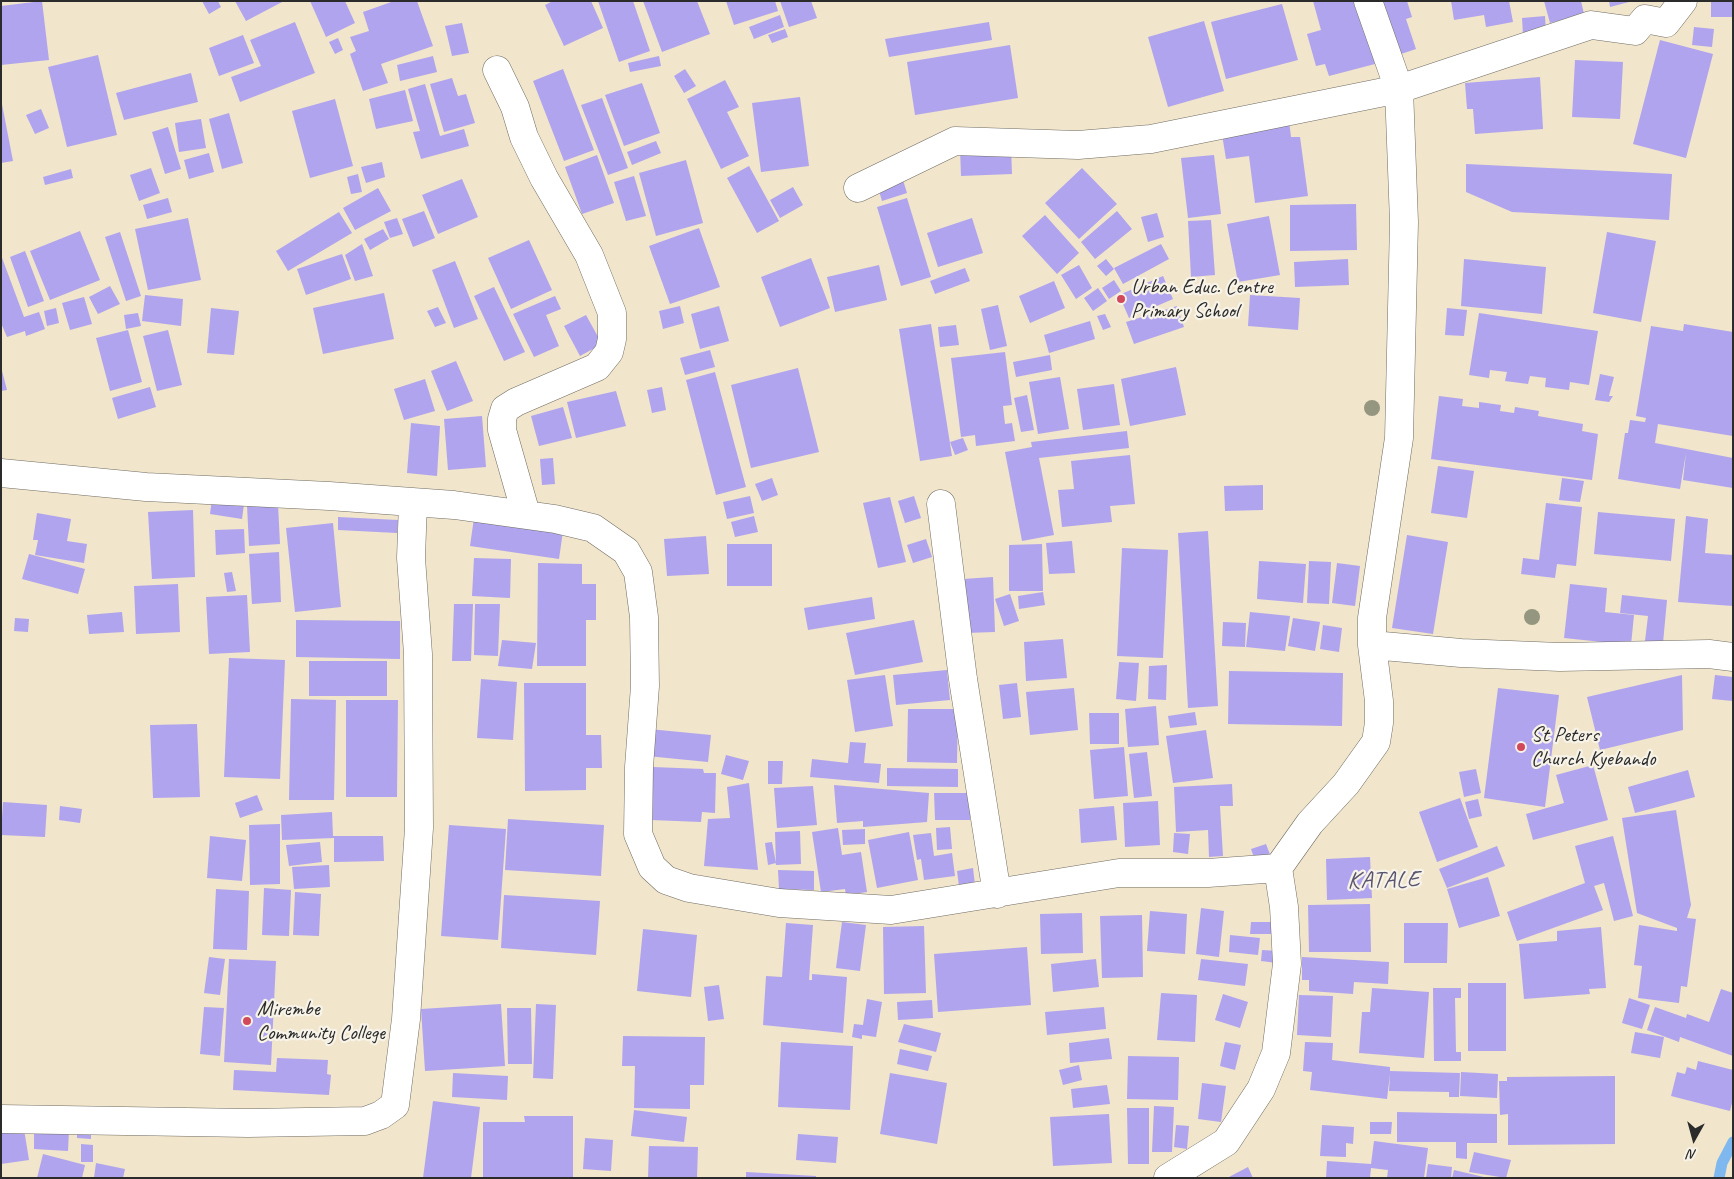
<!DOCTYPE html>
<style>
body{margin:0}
#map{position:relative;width:1734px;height:1179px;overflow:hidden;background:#f1e5cb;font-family:Caveat,sans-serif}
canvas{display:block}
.frame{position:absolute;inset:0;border:2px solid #2b2b2b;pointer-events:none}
.north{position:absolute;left:1669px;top:1114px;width:50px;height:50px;-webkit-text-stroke:4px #f7f3e8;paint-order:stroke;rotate:187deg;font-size:14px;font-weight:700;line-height:20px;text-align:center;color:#2b2b2b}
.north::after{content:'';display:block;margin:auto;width:18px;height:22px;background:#2b2b2b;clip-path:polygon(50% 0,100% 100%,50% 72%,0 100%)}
</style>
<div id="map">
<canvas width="1734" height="1179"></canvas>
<div class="frame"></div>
<div class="north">N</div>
</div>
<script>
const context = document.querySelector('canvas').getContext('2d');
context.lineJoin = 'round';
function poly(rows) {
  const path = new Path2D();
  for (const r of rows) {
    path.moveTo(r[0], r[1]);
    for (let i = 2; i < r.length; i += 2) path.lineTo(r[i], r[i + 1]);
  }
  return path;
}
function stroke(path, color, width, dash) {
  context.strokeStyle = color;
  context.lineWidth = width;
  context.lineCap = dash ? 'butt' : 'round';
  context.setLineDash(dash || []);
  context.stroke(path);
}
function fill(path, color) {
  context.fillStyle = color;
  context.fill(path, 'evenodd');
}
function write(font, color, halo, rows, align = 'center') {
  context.font = font + ' Caveat,sans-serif';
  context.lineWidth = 4.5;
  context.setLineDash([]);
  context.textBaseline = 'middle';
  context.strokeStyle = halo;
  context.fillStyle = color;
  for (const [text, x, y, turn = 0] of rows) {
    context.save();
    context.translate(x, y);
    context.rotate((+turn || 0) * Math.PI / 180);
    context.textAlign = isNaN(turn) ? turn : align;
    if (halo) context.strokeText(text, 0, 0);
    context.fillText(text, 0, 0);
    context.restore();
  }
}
stroke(poly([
 [1719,1178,1722,1163,1733,1142]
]), '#7fb8ef', 11);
fill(poly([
 [42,1,49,60,1,65,1,6],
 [202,1,218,1,221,7,209,14],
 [235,1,284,1,246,21],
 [310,1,345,1,355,23,326,37],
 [394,1,417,1,433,46,381,64,388,83,363,91,350,54,356,51,350,37,369,31,363,12],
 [553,1,591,1,603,28,564,46,545,5],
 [598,1,633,1,650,51,619,62],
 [643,1,697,1,710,34,662,52],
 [726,1,775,1,778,11,734,25],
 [780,1,811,1,817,18,789,27],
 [1313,1,1357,1,1375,64,1329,76,1325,64,1316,66,1307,34,1321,30],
 [1374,1,1407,1,1412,17,1406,19,1416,49,1392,57],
 [1451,1,1509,1,1513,22,1486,27,1484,15,1454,20],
 [1544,1,1581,1,1584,14,1550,23],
 [1609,1,1629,1,1629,2,1610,7],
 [1711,1,1733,1,1733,17,1711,17],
 [1282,4,1298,60,1226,79,1211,22],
 [780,15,784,27,754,39,749,27],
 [1545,16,1546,32,1523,35,1522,18],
 [1204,21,1224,91,1168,107,1148,37],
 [295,22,315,73,240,102,231,77,261,66,250,40],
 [989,22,992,40,889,57,885,39],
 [462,23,469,53,452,56,445,26],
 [1694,27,1714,29,1712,47,1692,45],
 [785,29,788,37,772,43,768,35],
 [243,35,254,63,219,76,209,48],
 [338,38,343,50,335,54,329,42],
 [1660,40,1713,54,1686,158,1633,144],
 [1010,45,1018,98,915,115,907,62],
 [98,55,117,135,67,147,48,67],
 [433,56,437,72,400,81,397,65],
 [659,56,661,66,630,72,628,63],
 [1575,60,1623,62,1620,119,1572,117],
 [563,69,594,150,564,161,533,81],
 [685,69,696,86,684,93,674,76],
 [191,73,198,102,124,120,116,93],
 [1540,77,1543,129,1475,134,1473,109,1467,109,1465,83],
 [452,78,458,96,466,94,475,123,444,132,430,84],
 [725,80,739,107,727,112,749,156,721,169,687,99],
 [642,83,660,133,624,146,605,95],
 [425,84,440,136,464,129,469,146,421,159,413,132,420,131,408,89],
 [405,90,413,121,376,129,369,99],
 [800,97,809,166,761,172,752,103],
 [602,98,628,168,608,175,581,105],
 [1,99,13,161,1,163],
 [335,99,353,166,310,178,292,111],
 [41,109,49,128,35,134,26,115],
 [229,113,243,163,222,169,209,119],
 [1288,113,1291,137,1300,137,1308,196,1255,203,1249,156,1226,159,1220,122],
 [201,119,206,148,179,152,175,123],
 [168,127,181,169,165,174,152,132],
 [656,141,661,153,632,165,627,152],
 [1011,147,1012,174,961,176,960,149],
 [209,153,214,172,189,179,184,160],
 [597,155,614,203,582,214,565,167],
 [1214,155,1221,214,1188,218,1181,158],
 [686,160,703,223,656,236,639,173],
 [382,162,385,177,366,183,361,167],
 [1466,164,1672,174,1669,220,1512,212,1466,192],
 [749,166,779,221,757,233,727,178],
 [151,168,160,193,139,201,130,175],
 [1082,168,1117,204,1079,239,1045,203],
 [71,169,73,178,45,185,43,177],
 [358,174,362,192,351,194,347,177],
 [634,176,646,216,626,221,614,182],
 [902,177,907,193,882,201,877,184],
 [462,179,478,217,438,234,422,195],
 [793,187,803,205,780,218,770,200],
 [378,188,391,211,355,230,343,208],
 [168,198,172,212,147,219,143,205],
 [907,198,931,277,901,286,877,207],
 [1356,204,1357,250,1290,251,1290,205],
 [424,211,435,238,413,247,402,219],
 [1117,211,1132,229,1095,259,1081,242],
 [339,212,352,233,288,271,276,251],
 [1157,213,1164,237,1148,242,1141,217],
 [1045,215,1079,253,1057,274,1022,236],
 [1269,216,1280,275,1238,282,1227,224],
 [188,218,201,280,148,290,135,229],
 [397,218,403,234,390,238,384,222],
 [972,218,983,253,938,267,927,233],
 [1211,220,1215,275,1191,277,1188,221],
 [699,228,720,287,670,304,649,246],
 [383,229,389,239,370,250,364,239],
 [80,231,100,280,50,300,30,251],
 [120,232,141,296,126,301,105,237],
 [1607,232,1656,241,1641,322,1593,313],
 [529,240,552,290,511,309,488,258],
 [362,244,373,276,355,281,345,255],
 [1161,244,1169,259,1123,284,1114,268],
 [25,251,44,301,28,307,10,257],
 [342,254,351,279,306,295,297,269],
 [1,255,24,317,39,312,45,329,26,336,25,331,7,337,1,323],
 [811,258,830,308,780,327,761,277],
 [1106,259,1114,269,1106,276,1097,266],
 [1348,259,1349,285,1295,287,1294,262],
 [1464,259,1546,267,1542,314,1461,306],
 [455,261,478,319,454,328,432,270],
 [879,265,887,300,835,312,827,277],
 [1079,265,1092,288,1076,299,1061,275],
 [965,268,970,281,935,294,930,281],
 [1163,276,1173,299,1129,318,1119,295],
 [1114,280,1121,291,1109,299,1102,288],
 [1054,281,1065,308,1030,323,1019,296],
 [110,286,120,304,98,314,89,297],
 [494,287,525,352,504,361,474,296],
 [1098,288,1107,301,1093,311,1084,298],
 [384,293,394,339,323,354,313,308],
 [145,295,183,299,181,326,142,321],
 [1250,295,1300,298,1298,330,1248,326],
 [555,296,561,309,546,315,559,346,534,357,513,314],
 [84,297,92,324,70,330,62,303],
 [998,305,1007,346,990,350,981,309],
 [680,306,684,323,663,329,659,311],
 [719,306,729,341,700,349,691,314],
 [1177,306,1184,327,1134,344,1126,322],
 [438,307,446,323,435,327,427,311],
 [56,308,59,323,47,326,44,311],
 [211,308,239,311,234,355,207,353],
 [1447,308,1467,310,1464,336,1445,335],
 [138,313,141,326,126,329,124,315],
 [1479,313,1598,331,1589,385,1570,382,1569,390,1545,387,1546,378,1530,376,1528,384,1505,381,1507,372,1490,370,1489,378,1469,375],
 [1105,314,1111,327,1103,330,1097,316],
 [586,315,602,344,580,356,564,326],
 [1090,321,1095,339,1049,353,1044,335],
 [931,324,952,456,920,461,899,329],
 [1684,324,1733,332,1733,436,1658,424,1655,443,1733,458,1733,488,1683,480,1686,453,1680,489,1618,479,1625,433,1628,433,1630,420,1645,422,1646,418,1636,416,1651,326,1683,331],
 [956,325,959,345,940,347,938,327],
 [128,330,142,382,110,391,96,338],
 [168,330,182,385,157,391,143,336],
 [710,350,715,367,685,375,680,358],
 [1005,352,1012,405,1003,406,1005,424,1012,423,1015,441,976,446,975,435,961,437,951,358],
 [1050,355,1052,370,1016,377,1013,362],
 [456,361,473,401,447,411,431,371],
 [1,367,7,390,1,391],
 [1176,367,1186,415,1130,426,1121,379],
 [798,368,819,452,751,468,731,385],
 [715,372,746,487,716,495,686,380],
 [1600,374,1614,377,1609,396,1613,396,1609,402,1595,400],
 [1060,377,1069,429,1038,434,1029,382],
 [425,379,435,411,404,420,394,389],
 [1114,384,1120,425,1083,430,1077,389],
 [150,387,156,407,118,419,112,398],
 [662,387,666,410,652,413,647,390],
 [616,391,626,426,576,438,567,402],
 [1027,395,1034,430,1021,432,1014,398],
 [1439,396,1463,399,1462,406,1479,408,1479,402,1501,405,1500,411,1514,413,1515,407,1539,411,1538,416,1583,424,1582,431,1598,434,1592,480,1431,459],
 [563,407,572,438,539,446,531,416],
 [482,416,486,467,448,470,444,419],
 [411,423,440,426,437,476,407,473],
 [1127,431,1129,448,1039,458,1054,535,1022,541,1005,452,1032,447,1031,442],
 [963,438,968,450,955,455,950,442],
 [1130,455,1135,504,1110,506,1112,522,1062,527,1058,490,1074,489,1071,461],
 [553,458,555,484,542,485,540,459],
 [1438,466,1474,471,1467,518,1431,513],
 [772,478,778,495,762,501,755,484],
 [1562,478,1584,481,1580,502,1559,500],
 [1263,485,1263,510,1225,511,1224,486],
 [750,496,754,513,727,519,723,502],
 [914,496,921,518,905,523,898,501],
 [890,497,906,562,878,568,863,503],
 [212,499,244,504,242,519,210,514],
 [1546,503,1582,507,1576,566,1557,564,1555,578,1521,574,1523,558,1539,560],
 [278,504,280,544,249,546,247,505],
 [193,510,195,577,152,579,148,512],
 [1598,512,1675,519,1671,561,1594,554],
 [37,513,71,519,67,541,87,544,84,563,35,555,38,540,33,540],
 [754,516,758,532,735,537,731,522],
 [1686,516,1708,519,1705,553,1733,555,1733,606,1678,602],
 [338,517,398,520,397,533,338,530],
 [474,518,563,531,559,559,470,546],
 [333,523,341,607,295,612,286,528],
 [244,529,245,553,216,555,215,530],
 [1208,531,1218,706,1188,708,1178,533],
 [1407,535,1448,542,1433,634,1392,628],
 [706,536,709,574,667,576,664,539],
 [926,539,932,557,913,563,907,545],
 [1072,541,1075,573,1049,574,1046,543],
 [727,544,772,544,772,586,727,586],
 [1042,544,1043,591,1009,591,1009,545],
 [1122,548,1168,550,1163,658,1117,656],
 [279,552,281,602,252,604,249,554],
 [29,554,85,569,78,594,22,579],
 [474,558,511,559,510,598,472,596],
 [1259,561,1306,564,1303,603,1257,599],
 [1309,561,1331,562,1329,604,1307,603],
 [538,563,582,564,582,584,596,584,596,620,586,620,586,666,537,666],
 [1337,563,1360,566,1355,606,1332,603],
 [232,572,236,591,227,592,224,573],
 [993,577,995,632,965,633,963,579],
 [178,584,180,632,136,634,134,586],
 [1570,584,1607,588,1605,612,1634,615,1631,645,1564,638],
 [1043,592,1045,605,1019,609,1018,596],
 [1010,594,1019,621,1004,626,995,599],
 [247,595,250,652,209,654,206,597],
 [1622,595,1667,600,1663,643,1645,641,1648,616,1620,613],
 [872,597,875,619,808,630,804,608],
 [454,604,473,604,471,661,452,661],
 [475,604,500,604,498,656,474,655],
 [122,612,124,632,89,634,87,615],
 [1250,612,1290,616,1285,651,1246,647],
 [15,618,29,619,28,632,14,631],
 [1293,618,1320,622,1315,651,1288,646],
 [296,620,400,621,400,659,296,657],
 [914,620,923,662,855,675,846,633],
 [1223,622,1246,623,1245,647,1222,646],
 [1323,625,1342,628,1339,652,1320,649],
 [1063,639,1067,678,1026,681,1024,642],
 [502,640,536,643,532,669,498,666],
 [229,658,285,660,280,779,224,777],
 [309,661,387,661,387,696,309,696],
 [1119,662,1139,663,1136,701,1116,699],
 [1167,665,1166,700,1148,699,1149,666],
 [947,670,950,700,896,705,893,675],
 [1229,671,1343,673,1342,726,1228,724],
 [885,675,893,726,855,732,847,680],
 [1682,675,1683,730,1600,750,1587,697],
 [1715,675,1733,677,1733,701,1712,699],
 [481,679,517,682,513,740,477,738],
 [524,683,586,683,586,735,601,735,602,768,586,768,586,790,525,791],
 [1017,683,1021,717,1003,719,999,685],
 [1074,688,1078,730,1030,735,1026,692],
 [1498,688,1559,695,1545,807,1484,798],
 [291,699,336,700,334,800,289,800],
 [346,700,398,700,397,797,346,797],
 [1156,706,1159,745,1128,747,1125,709],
 [908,709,958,709,957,763,907,762],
 [1195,712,1197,725,1170,728,1168,716],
 [1089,713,1119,713,1119,744,1090,744],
 [197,724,200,797,153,798,150,725],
 [649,729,711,735,708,762,647,756],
 [1206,730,1213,778,1173,783,1166,736],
 [850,742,866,743,864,763,881,764,879,783,810,777,812,759,848,763],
 [1124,747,1128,796,1094,799,1090,750],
 [1147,752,1152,796,1134,798,1129,754],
 [726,755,749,761,743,780,721,774],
 [768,761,783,761,782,784,768,784],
 [1593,765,1608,820,1533,840,1526,814,1564,803,1556,775],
 [653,767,703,769,704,773,716,773,715,813,702,812,701,822,651,820],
 [887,768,958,769,958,787,887,786],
 [1476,769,1481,793,1464,797,1459,772],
 [1688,770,1695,797,1635,813,1628,787],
 [749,783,758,870,704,866,708,819,730,818,727,787],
 [1232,784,1233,806,1220,806,1223,856,1209,857,1208,830,1176,832,1174,787],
 [834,785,929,793,927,822,863,827,863,821,837,823],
 [813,786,817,825,777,828,774,788],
 [934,793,970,793,970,820,935,820],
 [257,795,263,810,240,818,235,803],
 [1460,798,1478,847,1437,862,1419,812],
 [1478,799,1482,816,1469,819,1465,802],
 [1158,801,1160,845,1125,847,1123,803],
 [3,802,47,805,45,837,1,835],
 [60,806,82,809,80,823,59,820],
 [1114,806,1117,840,1081,843,1079,809],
 [1676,810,1691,905,1687,918,1696,919,1687,987,1681,986,1679,1003,1638,998,1642,966,1634,965,1639,925,1677,931,1677,928,1637,913,1622,818],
 [332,812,333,836,383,836,384,861,334,862,334,838,282,840,281,815],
 [508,819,604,825,601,876,505,870],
 [280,824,280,884,250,885,249,825],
 [449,825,506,829,498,940,441,936],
 [950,827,952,849,937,850,936,828],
 [838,828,842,855,861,852,867,892,846,895,845,889,821,892,812,832],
 [865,829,865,844,843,845,842,830],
 [800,831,801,864,776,865,775,832],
 [909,832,918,880,877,888,868,840],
 [931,833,934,856,952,853,955,876,924,880,921,859,917,860,913,835],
 [1174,833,1190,834,1188,854,1173,852],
 [210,836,246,840,242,881,207,878],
 [1613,836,1633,916,1614,921,1604,883,1594,886,1603,910,1517,941,1507,912,1585,883,1575,846],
 [320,842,322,862,289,866,286,845],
 [772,842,776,863,768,865,765,843],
 [1266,844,1271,857,1256,863,1251,849],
 [1497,846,1505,866,1447,888,1439,869],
 [1370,857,1372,898,1327,900,1326,859],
 [329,865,330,887,294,889,292,867],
 [973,868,975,885,959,886,957,871],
 [778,870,814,871,814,890,779,889],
 [1488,877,1500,916,1459,928,1447,889],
 [264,888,291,890,289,936,262,935],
 [216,889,249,891,247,950,213,949],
 [295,892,321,894,319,936,293,935],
 [504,895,600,901,596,955,501,948],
 [1370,904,1371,952,1309,952,1308,905],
 [1201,908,1224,911,1219,957,1196,954],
 [1150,911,1187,914,1185,954,1147,951],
 [1082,913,1083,953,1041,954,1040,914],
 [1142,915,1143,977,1102,978,1100,916],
 [842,922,866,925,860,971,836,968],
 [1251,922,1274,922,1274,934,1250,934],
 [786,923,813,925,809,980,812,980,812,974,847,977,843,1033,763,1025,766,976,782,977],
 [1404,923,1448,923,1447,963,1404,963],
 [924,926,926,993,884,994,883,927],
 [1601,927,1606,988,1589,989,1590,994,1524,999,1519,944,1557,941,1557,931],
 [643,929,697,935,691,997,637,991],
 [1230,935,1260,938,1258,955,1229,952],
 [1027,947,1031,1005,938,1012,934,954],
 [1262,950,1279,951,1277,963,1261,961],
 [209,957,225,959,220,995,204,993],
 [1302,957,1389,962,1388,984,1354,982,1353,994,1309,991,1309,980,1302,980],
 [229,959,276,961,271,1065,224,1062],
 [1096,959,1099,987,1053,992,1051,964],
 [1201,959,1248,964,1245,986,1198,980],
 [1468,983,1506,983,1506,1051,1468,1051],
 [719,985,724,1019,708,1021,704,987],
 [1372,988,1429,992,1424,1058,1359,1053,1362,1012,1370,1012],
 [1433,988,1461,988,1461,998,1455,998,1456,1052,1461,1052,1461,1061,1434,1061],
 [1721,989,1733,993,1733,1056,1680,1037,1679,1042,1647,1030,1655,1007,1686,1018,1687,1014,1709,1022],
 [1161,993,1197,995,1195,1042,1157,1040],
 [1223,994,1248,1002,1240,1028,1215,1020],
 [1299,995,1333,996,1331,1037,1297,1035],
 [1629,998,1650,1005,1642,1029,1622,1023],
 [867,999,882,1002,876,1037,862,1035,862,1039,852,1037,854,1024,863,1025],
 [932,1000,933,1018,898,1020,897,1002],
 [501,1004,505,1066,425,1071,421,1009],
 [536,1004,556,1005,553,1079,533,1078],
 [204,1007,224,1008,220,1056,200,1054],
 [1104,1007,1106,1029,1047,1035,1045,1012],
 [507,1008,531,1008,532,1064,508,1064],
 [904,1024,941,1033,936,1052,898,1042],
 [1635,1032,1664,1037,1660,1058,1631,1053],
 [623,1036,705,1037,704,1085,690,1085,690,1109,634,1108,635,1066,622,1066],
 [1109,1038,1112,1059,1070,1063,1069,1043],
 [781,1042,853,1046,850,1110,778,1107],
 [1225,1042,1241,1045,1235,1070,1220,1066],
 [1305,1042,1333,1043,1332,1060,1390,1067,1390,1071,1460,1073,1459,1097,1449,1097,1449,1092,1389,1091,1390,1074,1387,1099,1310,1090,1312,1072,1303,1071],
 [900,1049,932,1056,928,1071,897,1064],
 [1128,1056,1179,1057,1178,1100,1127,1099],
 [277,1058,328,1060,327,1074,331,1075,329,1095,233,1090,234,1070,276,1072],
 [1698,1061,1733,1070,1733,1099,1730,1111,1671,1096,1677,1072,1685,1074,1687,1067,1696,1070],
 [1079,1065,1082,1080,1063,1085,1059,1070],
 [1461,1072,1498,1074,1497,1098,1460,1096],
 [453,1073,508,1076,507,1100,452,1097],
 [890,1073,947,1083,937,1144,880,1134],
 [1615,1076,1615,1144,1508,1145,1508,1114,1500,1115,1499,1081,1507,1081,1507,1077],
 [1202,1083,1226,1086,1221,1122,1198,1119],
 [1107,1085,1110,1104,1073,1108,1071,1089],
 [433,1101,480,1107,471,1178,423,1178],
 [1154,1106,1174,1107,1172,1152,1152,1152],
 [1127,1108,1149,1108,1149,1164,1128,1164],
 [634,1110,687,1117,684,1142,631,1136],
 [1397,1112,1497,1114,1497,1143,1467,1143,1467,1159,1456,1158,1456,1142,1397,1142],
 [1109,1114,1112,1163,1053,1166,1050,1117],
 [524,1116,573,1116,573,1178,483,1178,483,1122,525,1122],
 [1370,1122,1392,1122,1391,1134,1370,1134],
 [23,1123,29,1160,1,1164,1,1126],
 [1176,1125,1189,1126,1187,1149,1174,1147],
 [1322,1125,1354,1127,1353,1144,1346,1143,1346,1157,1320,1156],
 [34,1128,69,1130,68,1151,34,1149],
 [77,1128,91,1129,91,1139,77,1138],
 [798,1134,838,1137,836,1163,796,1160],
 [585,1138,613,1140,611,1171,583,1169],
 [1374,1141,1428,1148,1424,1178,1387,1178,1388,1170,1371,1168,1370,1178,1326,1178,1327,1161,1371,1164],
 [81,1144,93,1145,93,1162,81,1162],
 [649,1146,698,1147,697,1178,648,1178],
 [1474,1152,1511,1160,1506,1178,1469,1172],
 [43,1154,85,1165,82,1178,37,1178],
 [96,1163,125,1169,123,1178,94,1178],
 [1428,1164,1452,1167,1451,1178,1426,1178],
 [1248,1167,1253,1178,1227,1178],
 [1454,1170,1484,1177,1484,1178,1452,1178],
 [746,1172,816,1176,816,1178,746,1178]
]), '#b0a4ee');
const minor = poly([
 [497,70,515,107,524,137,544,178,589,255,612,313,612,339,609,352,597,367,516,402,505,409,502,419,502,430,526,514],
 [858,188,955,141,1078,145,1151,139,1399,89,1591,25,1635,31,1645,19,1666,23,1683,1],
 [1,473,146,487,329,496,454,505,555,519,593,528,626,551,638,572,644,617,645,686,639,767,638,834,652,867,666,880,689,888,779,903,891,910,1119,873,1208,873,1278,868,1284,907,1287,964,1276,1053,1261,1089,1226,1142,1168,1178],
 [941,504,963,679,997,894],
 [1372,645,1461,653,1560,657,1709,654,1733,657],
 [1278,868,1310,823,1346,784,1376,742,1379,723,1379,701,1372,645,1372,618,1399,438,1404,222,1399,89,1368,1],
 [1,1119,248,1123,365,1121,381,1115,395,1105,406,1019,419,828,418,654,411,558,413,502]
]);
stroke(minor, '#706c63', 29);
stroke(minor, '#fff', 28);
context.fillStyle = '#95967f';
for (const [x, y] of [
 [1372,408],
 [1532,617]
]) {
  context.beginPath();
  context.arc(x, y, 8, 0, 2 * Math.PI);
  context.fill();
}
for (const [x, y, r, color] of [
 [1121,299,5,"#d1495b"],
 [1521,747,5,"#d1495b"],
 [247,1021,5,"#d1495b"]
]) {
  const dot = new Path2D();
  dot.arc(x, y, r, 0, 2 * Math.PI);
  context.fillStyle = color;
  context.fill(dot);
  stroke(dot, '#f7f3e8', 2);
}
write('21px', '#2b2b2b', '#f7f3e8', [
 ["Urban Educ. Centre",1131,287],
 ["Primary School",1131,311],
 ["St Peters",1531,735],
 ["Church Kyebando",1531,759],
 ["Mirembe",257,1009],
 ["Community College",257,1033]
], 'left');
context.letterSpacing = '1px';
write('24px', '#5a556f', '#f7f3e8', [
 ["KATALE",1384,881]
]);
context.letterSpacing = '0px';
</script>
